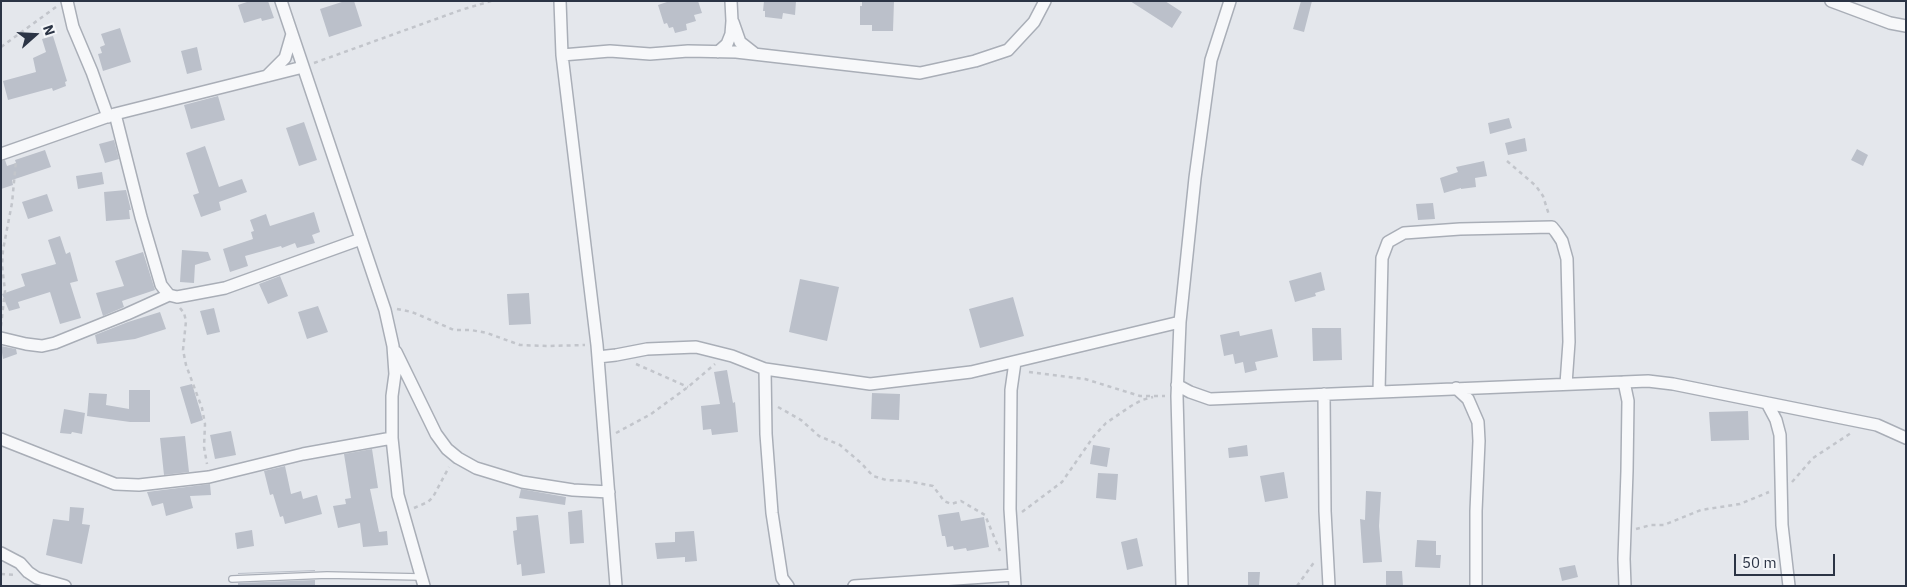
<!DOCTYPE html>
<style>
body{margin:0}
#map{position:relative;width:1907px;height:587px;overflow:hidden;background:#e4e7ec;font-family:"IBM Plex Sans",sans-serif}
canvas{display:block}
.frame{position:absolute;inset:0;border:2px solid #2b3445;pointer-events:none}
.north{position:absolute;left:10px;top:10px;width:50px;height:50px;-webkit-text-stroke:4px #f4f6f9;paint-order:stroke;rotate:71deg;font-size:14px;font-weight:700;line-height:20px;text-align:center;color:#2b3445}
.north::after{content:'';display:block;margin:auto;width:18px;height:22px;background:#2b3445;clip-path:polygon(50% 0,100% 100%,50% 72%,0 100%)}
.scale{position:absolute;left:1734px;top:554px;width:101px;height:22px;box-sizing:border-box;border:2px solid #2b3445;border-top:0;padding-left:6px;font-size:15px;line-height:18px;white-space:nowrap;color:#2b3445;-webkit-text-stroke:4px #f4f6f9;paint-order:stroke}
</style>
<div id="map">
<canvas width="1907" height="587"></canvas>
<div class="frame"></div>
<div class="north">N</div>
<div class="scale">50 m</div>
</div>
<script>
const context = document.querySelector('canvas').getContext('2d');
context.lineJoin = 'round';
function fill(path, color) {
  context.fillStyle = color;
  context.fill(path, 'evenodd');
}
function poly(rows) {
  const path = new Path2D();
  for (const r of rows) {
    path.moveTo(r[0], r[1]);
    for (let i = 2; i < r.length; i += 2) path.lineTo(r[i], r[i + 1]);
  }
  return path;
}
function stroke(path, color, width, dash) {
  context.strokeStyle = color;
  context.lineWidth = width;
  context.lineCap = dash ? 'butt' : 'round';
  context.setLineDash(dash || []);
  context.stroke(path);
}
fill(poly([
 [250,1,268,1,274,18,262,21,261,18,244,23,238,5],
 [345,1,354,1,362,26,329,37,320,9],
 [670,1,698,1,702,13,694,15,696,21,686,24,687,30,675,33,673,27,669,28,667,23,664,24,658,5],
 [764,1,796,1,795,15,783,13,782,19,765,17,765,11,763,11],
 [862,1,894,1,893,31,872,31,872,25,860,25,860,6,862,6],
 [1130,1,1165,1,1182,12,1172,28],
 [1301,1,1312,1,1304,32,1293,29],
 [120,28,131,62,103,71,98,54,102,53,100,47,105,45,101,34],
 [53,36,67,81,65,82,66,86,53,91,52,88,8,100,3,81,36,72,33,58,46,52,42,39],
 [197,47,202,70,187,74,181,51],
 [218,96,225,120,191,129,184,105],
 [1509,118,1512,128,1490,134,1488,123],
 [304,122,317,160,299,166,286,128],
 [1525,138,1527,151,1508,155,1505,143],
 [114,140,119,159,105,163,99,144],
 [205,146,219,187,242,179,247,192,219,202,221,210,201,217,193,195,199,193,186,153],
 [1857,149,1868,155,1863,166,1851,160],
 [45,150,51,167,12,180,13,185,1,189,1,161,5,160,7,166,16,163,15,160],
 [1484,161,1487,176,1475,178,1476,187,1461,189,1461,188,1444,193,1440,178,1458,172,1456,167],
 [102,172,104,184,78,189,76,176],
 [126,190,131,210,129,210,130,219,106,221,104,192],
 [47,194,53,211,28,219,22,202],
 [1433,203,1435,219,1418,220,1416,204],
 [314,212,320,232,312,235,315,243,297,248,295,243,282,248,281,246,245,256,248,266,230,272,223,249,253,239,251,232,254,231,250,220,266,214,270,226],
 [60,236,66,254,70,252,78,281,70,283,81,318,60,324,50,292,18,302,20,308,9,311,2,294,25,286,21,274,56,264,48,240],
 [182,250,208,252,211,260,195,265,194,283,180,282],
 [143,252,155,290,122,301,124,307,103,316,96,293,124,286,115,261],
 [1321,272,1325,290,1315,293,1316,296,1295,302,1289,281],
 [280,276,288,296,268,304,259,284],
 [800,279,839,287,827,341,789,332],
 [529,293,531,324,509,325,507,294],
 [1013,297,1024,336,980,348,969,309],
 [318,306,328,332,307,339,298,312],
 [214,308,220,332,207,335,200,311],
 [160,312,166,329,135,339,97,344,95,335,128,322],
 [1312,328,1341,328,1342,360,1313,361],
 [1272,329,1278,357,1255,362,1257,370,1245,373,1243,362,1235,364,1233,354,1224,356,1220,335,1239,331,1240,336],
 [1,346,16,349,17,354,3,359],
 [727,370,733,403,735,402,738,432,712,435,711,429,703,430,701,406,720,404,714,372],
 [192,384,203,420,191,424,180,387],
 [129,390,150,390,150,422,130,422,87,416,89,393,107,394,106,405,129,409],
 [872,393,900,394,899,420,871,419],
 [64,409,85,413,82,434,72,432,71,434,60,433],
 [1748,411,1749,440,1711,441,1709,412],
 [231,431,236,455,215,459,210,435],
 [185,436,189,472,164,475,160,438],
 [1093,445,1110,448,1107,467,1090,464],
 [1247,445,1248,456,1229,458,1228,448],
 [372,449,378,488,370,489,379,532,387,531,388,545,363,547,360,523,338,528,333,506,346,504,345,499,351,498,344,454],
 [285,466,291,494,301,491,303,499,317,495,322,514,285,524,283,516,280,517,273,494,270,495,264,471],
 [1284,472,1288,498,1265,502,1260,476],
 [1098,473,1118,474,1116,500,1096,498],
 [210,484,211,495,190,496,193,508,166,516,163,503,152,506,147,492],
 [521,489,566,497,565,505,519,498],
 [1366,491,1381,492,1379,526,1382,562,1363,563,1360,519,1365,520],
 [70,507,84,508,82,524,90,525,82,564,46,555,53,519,69,521],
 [582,510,584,543,570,544,568,512],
 [959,512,961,521,984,517,989,547,967,551,966,548,954,550,953,546,947,547,945,536,942,536,938,515],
 [538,515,545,573,522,576,521,564,517,565,514,541,513,531,517,530,516,517],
 [252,530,254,546,237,549,235,533],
 [694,531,697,561,685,562,685,557,657,559,655,543,675,542,675,532],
 [1137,538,1143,566,1127,570,1121,542],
 [1417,540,1436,541,1436,555,1441,555,1440,568,1415,567],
 [1575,565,1578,577,1562,581,1559,568],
 [315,570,315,571,238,574,238,573],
 [1386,571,1402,571,1403,586,1386,586],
 [1248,572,1260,572,1259,586,1248,586],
 [315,580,315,586,238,586,238,583]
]), '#bbc0ca');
const lane = poly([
 [232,579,327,575,421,577]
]);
const street = poly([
 [67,1,73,27,92,72,108,117],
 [281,1,385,310,393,346,395,374,392,396,392,438,398,495,424,586],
 [560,1,562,55,597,345,616,586],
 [1831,1,1890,23,1906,26],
 [733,22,740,42,754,53],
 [718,52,727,44,731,34,732,21,731,1],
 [562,55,610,51,650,54,688,51,736,52,920,73,975,61,1008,50,1034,22,1045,1],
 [267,76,285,58,292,34],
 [115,114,141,217,161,285,169,295,177,297,188,295,225,288,361,239],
 [1,154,115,114,303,67],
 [1,338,26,344,42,346,55,343,127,314,169,295],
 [396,352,436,434,447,449,458,458,476,468,522,482,573,490,609,492],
 [598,357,616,355,647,349,696,347,732,356,765,369,870,384,971,372,1180,322],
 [765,369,766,434,772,513,782,578,788,586],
 [1624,382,1628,401,1627,471,1624,559,1625,586],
 [1177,385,1190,392,1210,399,1648,381,1673,384,1877,425,1906,438],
 [1456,388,1468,399,1478,422,1479,441,1476,511,1476,586],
 [1379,392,1382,258,1388,242,1404,233,1460,229,1552,227,1556,232,1562,241,1567,259,1569,342,1566,384],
 [1324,394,1325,511,1329,586],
 [1767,403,1776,420,1780,435,1782,525,1789,586],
 [1,439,115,484,139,485,209,477,303,454,392,438],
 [1,553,20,563,28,572,37,578,65,586],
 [854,586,1014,575],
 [1015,586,1010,509,1011,390,1015,362],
 [1182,586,1177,396,1180,322,1195,178,1211,60,1230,1]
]);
stroke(lane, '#a9aeb7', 8);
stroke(street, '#a9aeb7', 14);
stroke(poly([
 [1,47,56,7],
 [314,63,461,10,491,1],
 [1507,161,1536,186,1543,196,1549,215],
 [180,308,184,313,186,321,183,350,186,365,202,408,205,424,204,447,207,464],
 [397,309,412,312,454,330,471,330,487,333,520,345,547,346,585,345],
 [1,326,5,291,2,265,3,250,12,203,16,161],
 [636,364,688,387],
 [1029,372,1085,379,1140,396,1165,396],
 [778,407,801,420,819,436,840,445,861,463,873,476,886,480,907,481,933,486,944,501,951,504,961,501,985,515,1000,551],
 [616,433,651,414,688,387,715,364],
 [1792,482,1813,458,1851,433],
 [414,508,428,502,433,497,449,467],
 [1022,512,1062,482,1094,436,1106,423,1131,406,1142,400,1153,397],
 [1636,529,1651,525,1664,525,1701,510,1740,504,1769,492],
 [1,574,15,575],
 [1297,586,1315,561]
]), '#c2c5cb', 2.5, [4, 4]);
stroke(lane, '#f7f8fa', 5.5);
stroke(street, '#f7f8fa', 11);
</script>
